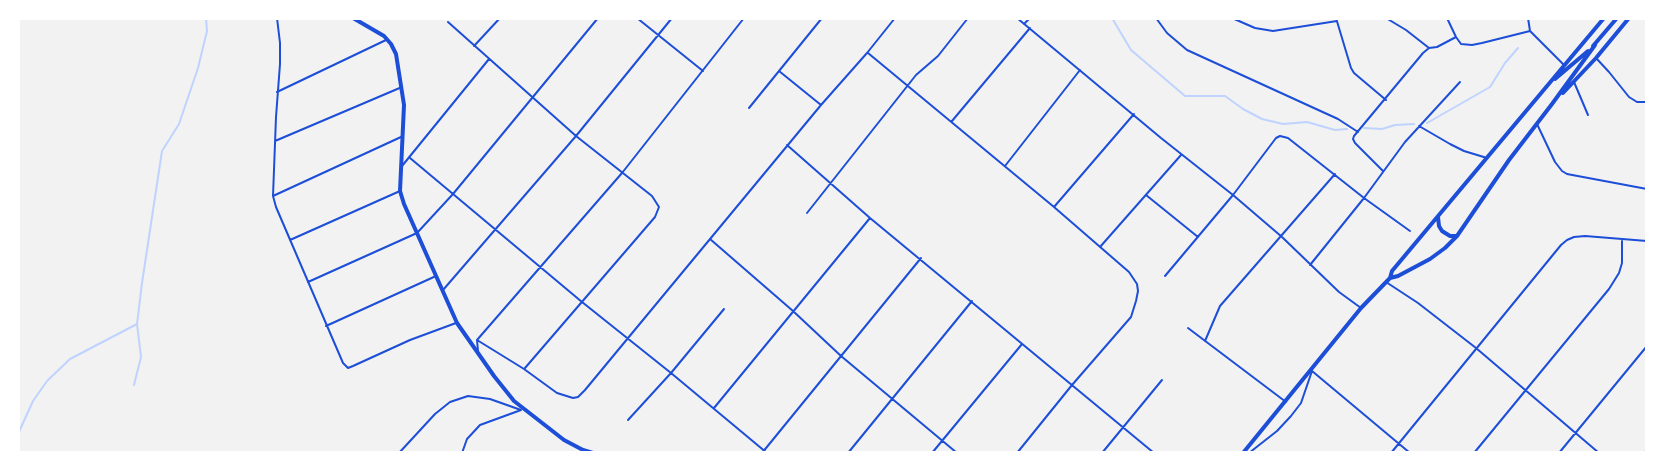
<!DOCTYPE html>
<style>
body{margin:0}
#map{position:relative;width:1665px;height:471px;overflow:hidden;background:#f2f2f2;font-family:"Sofia Sans Condensed",sans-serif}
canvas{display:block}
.frame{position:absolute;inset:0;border:20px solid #fff;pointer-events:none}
</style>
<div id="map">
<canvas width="1665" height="471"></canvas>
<div class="frame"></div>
</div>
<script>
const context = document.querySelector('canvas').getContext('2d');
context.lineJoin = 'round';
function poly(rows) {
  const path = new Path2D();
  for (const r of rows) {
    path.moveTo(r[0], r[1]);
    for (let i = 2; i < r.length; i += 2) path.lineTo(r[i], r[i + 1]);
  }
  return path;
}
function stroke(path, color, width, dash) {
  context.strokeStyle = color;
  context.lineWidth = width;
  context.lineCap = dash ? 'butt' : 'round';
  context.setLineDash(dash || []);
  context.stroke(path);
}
stroke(poly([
 [1112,18,1131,50,1185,96,1225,96,1243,109,1262,119,1283,124,1307,122,1335,130,1347,129],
 [1427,123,1490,87,1505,63,1518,48],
 [1364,128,1382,129,1395,125,1414,124],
 [134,385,141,357,137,324,142,283,162,151,179,124,198,68,207,31,206,18],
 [18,434,33,401,47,381,70,359,137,324]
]), '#bfd3fe', 2);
stroke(poly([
 [277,18,280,43,280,64,276,117,273,196,276,207,343,363,348,368,353,366,410,340,456,323],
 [637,18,703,71],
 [1017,18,1161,138,1233,195,1282,237,1339,292,1361,308],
 [1156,18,1167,33,1187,50,1338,119,1358,132],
 [1232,18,1255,28,1273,31,1337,21],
 [1336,18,1351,68,1354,73,1386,100],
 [1386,18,1406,30,1429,48],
 [1447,18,1456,37,1461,44,1472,45,1482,43,1530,31,1564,65],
 [1528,18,1530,31],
 [448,22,576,136,652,196,659,207,655,217,525,368],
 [1024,24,1030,18],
 [474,46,500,18],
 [868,53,1054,207,1129,272,1137,284,1138,291,1136,301,1131,317,1072,385,1017,453],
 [1596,58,1609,72,1629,97,1637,102,1647,102],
 [779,71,821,105],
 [1574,82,1588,115],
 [277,92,386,40],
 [749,108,822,18],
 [952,121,1030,28],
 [1537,124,1555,162,1562,171,1567,174,1647,189],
 [1419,126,1450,144,1464,151,1487,158],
 [275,141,402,87],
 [787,145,870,218,1154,453],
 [410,158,582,302,671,373,767,453],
 [402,166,489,59],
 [1005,166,1080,70],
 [1383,171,1355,143,1353,139,1354,136,1423,53,1429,48,1437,47,1456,37],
 [1146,195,1198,237],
 [273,196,401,137],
 [1054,207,1134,114],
 [807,213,916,75,938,56,968,18],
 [710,239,793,311,841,356,957,453],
 [290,240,400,191],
 [1100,247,1181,155],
 [1310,265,1364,198,1405,142,1460,82],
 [1165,276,1233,195,1276,138,1280,136,1288,138,1364,198,1410,231],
 [308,282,417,233,453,194,598,18],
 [1386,282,1418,303,1476,348,1599,453],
 [443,290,576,136,672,18],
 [326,326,436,276],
 [1188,328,1286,402],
 [477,340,524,369,557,393,573,398,578,397,585,390,821,105,867,53,895,18],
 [1205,341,1220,306,1335,174],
 [478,351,477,340,622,173,744,18],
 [714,408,870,218],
 [628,420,671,373,724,309],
 [399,453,435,414,450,402,468,396,490,399,521,410],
 [462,453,467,439,480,425,521,410],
 [762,453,921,258],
 [848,453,972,301],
 [932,453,1022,344],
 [1102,453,1162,380],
 [1249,453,1277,431,1291,416,1301,403,1312,371,1410,453],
 [1391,453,1561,245,1567,240,1574,237,1585,236,1647,241],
 [1474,453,1609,289,1619,273,1622,263,1622,241],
 [1559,453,1647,346],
 [1644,453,1647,450]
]), '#1d4ed8', 2);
stroke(poly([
 [353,18,384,36,391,44,396,54,404,105,400,191,404,204,457,323,494,376,514,401,564,440,583,450,593,453]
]), '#1d4ed8', 4);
stroke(poly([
 [1593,46,1617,18],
 [1555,79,1588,51],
 [1563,93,1596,58,1629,18],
 [1438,217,1439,226,1442,231,1450,236,1457,236],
 [1390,278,1398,276,1430,259,1445,248,1457,236,1509,160,1552,104,1595,45],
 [1243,453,1361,308,1390,278,1392,271,1604,18]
]), '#1d4ed8', 4);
</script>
